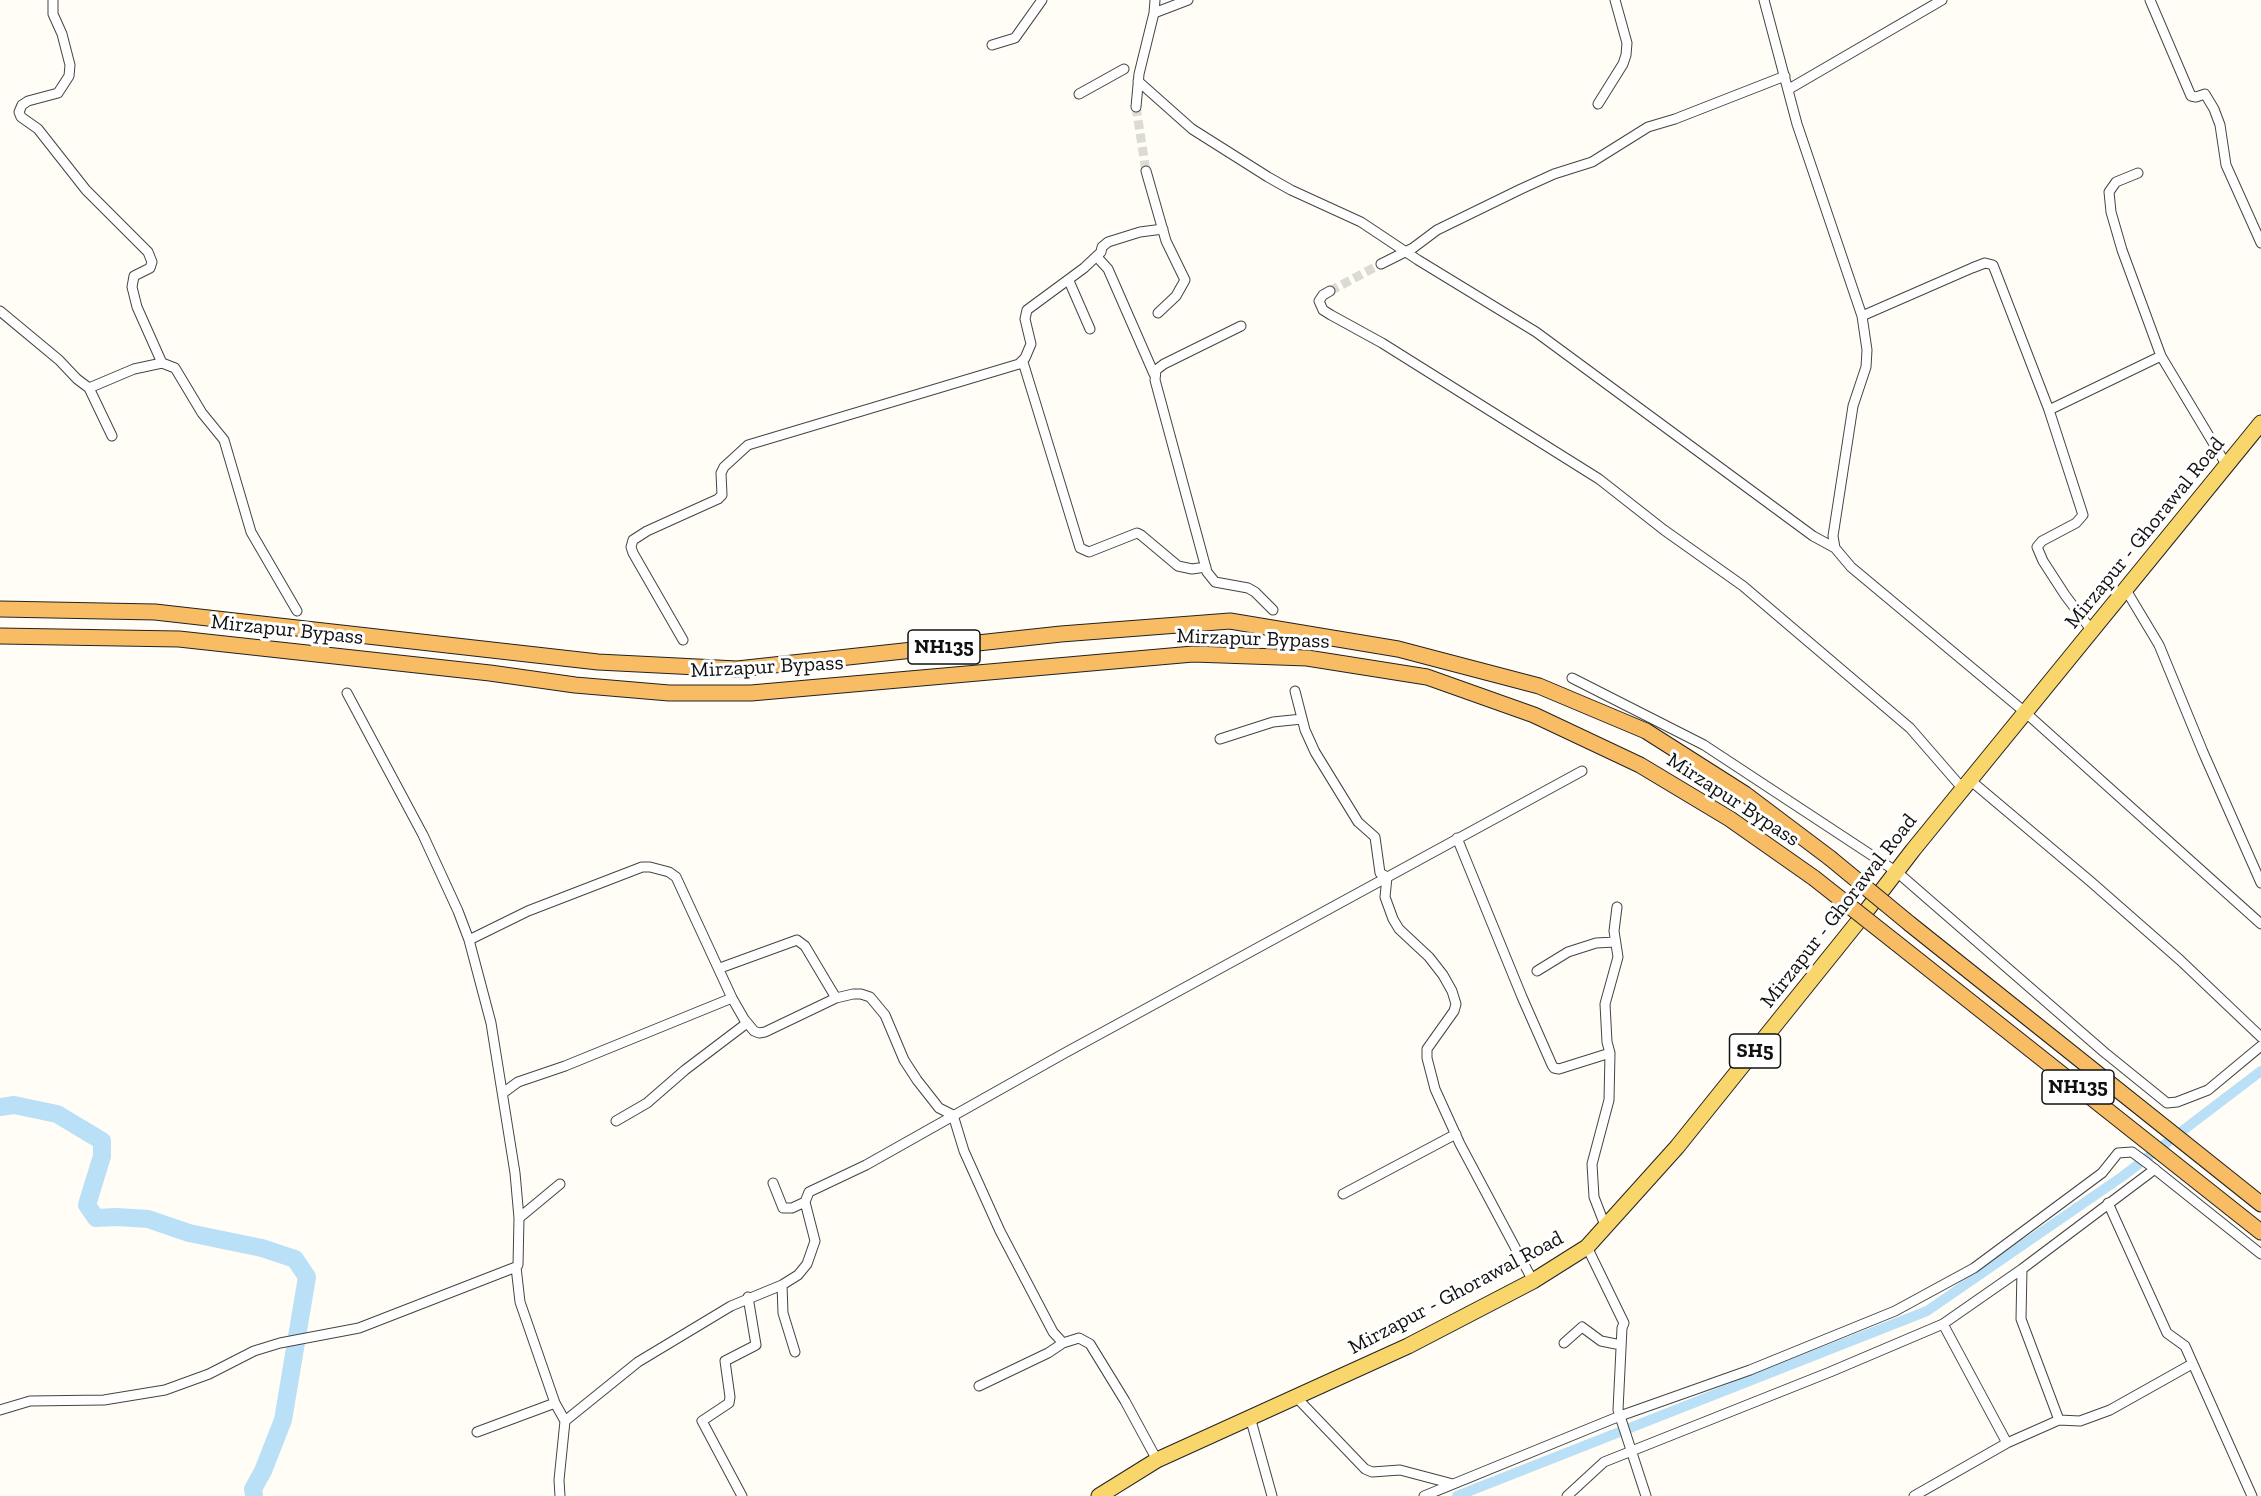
<!DOCTYPE html>
<style>
body{margin:0}
canvas{display:block;background:#fffdf5}
</style>
<canvas width="2261" height="1496"></canvas>
<script>
const context = document.querySelector('canvas').getContext('2d');
context.lineJoin = 'round';
function poly(rows) {
  const path = new Path2D();
  for (const r of rows) {
    path.moveTo(r[0], r[1]);
    for (let i = 2; i < r.length; i += 2) path.lineTo(r[i], r[i + 1]);
  }
  return path;
}
function stroke(path, color, width, dash) {
  context.strokeStyle = color;
  context.lineWidth = width;
  context.lineCap = dash ? 'butt' : 'round';
  context.setLineDash(dash || []);
  context.stroke(path);
}
function write(font, color, halo, rows, align = 'center') {
  context.font = font + ' "Zilla Slab",serif';
  context.lineWidth = 6;
  context.setLineDash([]);
  context.textBaseline = 'middle';
  context.strokeStyle = halo;
  context.fillStyle = color;
  for (const [text, x, y, turn = 0] of rows) {
    context.save();
    context.translate(x, y);
    context.rotate((+turn || 0) * Math.PI / 180);
    context.textAlign = isNaN(turn) ? turn : align;
    if (halo) context.strokeText(text, 0, 0);
    context.fillText(text, 0, 0);
    context.restore();
  }
}
stroke(poly([
 [1457,1496,1927,1311,2123,1176,2261,1071]
]), '#b9e0f7', 10);
stroke(poly([
 [0,1107,14,1105,57,1114,102,1141,102,1156,87,1205,96,1218,117,1217,148,1219,189,1233,262,1248,295,1259,307,1277,283,1420,263,1471,253,1489,254,1496]
]), '#b9e0f7', 18);
stroke(poly([
 [1136,107,1146,171],
 [1330,291,1381,264]
]), '#dbdad3', 9, [9, 4.5]);
const minor = poly([
 [53,0,53,14,62,34,70,65,69,76,58,93,28,101,22,105,19,112,21,117,38,129,86,190,148,252,152,262,150,268,134,276,132,287,137,307,162,363],
 [1764,0,1797,124,1862,316,1867,350,1866,367,1853,406,1833,536,1835,548,1851,567,2026,713,2261,924],
 [2150,0,2191,96,2196,97,2205,94,2214,109,2220,125,2226,165,2261,243],
 [1154,13,1188,0],
 [992,45,1015,38,1042,0],
 [1138,81,1192,129,1268,177,1291,190,1361,222,1418,260,1536,332,1813,536,1835,548],
 [1789,89,1942,0],
 [1079,94,1124,69],
 [1598,104,1623,64,1626,55,1627,43,1615,0],
 [1136,107,1139,74,1154,13,1155,0],
 [1146,171,1166,241,1185,280,1176,296,1158,313],
 [2138,173,2116,182,2109,192,2111,212,2122,250,2161,356,2227,466],
 [1097,257,1108,269,1154,374],
 [1381,264,1413,248,1437,230,1521,189,1554,174,1592,162,1648,127,1675,119,1785,76],
 [1069,281,1090,329],
 [1330,291,1323,295,1319,301,1323,310,1331,315,1382,343,1599,479,1664,530,1743,586,1910,728,1963,789],
 [0,311,59,360,77,379,89,388,112,436],
 [1862,316,1972,268,1985,263,1993,265,2049,410],
 [1241,326,1164,364,1156,370,1155,380,1207,572,1215,582,1248,588,1255,592,1273,610],
 [1023,362,1080,548,1089,552,1137,533,1141,535,1178,566,1192,569,1206,567],
 [89,388,134,369,162,363,175,368,202,413,224,440,251,532,297,611],
 [2126,590,2159,645,2203,752,2261,883],
 [2092,631,2065,595,2043,561,2037,547,2042,541,2076,523,2083,515,2049,410,2161,356],
 [683,640,633,553,631,547,633,540,647,531,718,499,722,495,721,473,724,467,748,445,1019,364,1025,358,1031,344,1025,319,1027,310,1084,268,1101,252,1102,247,1108,242,1140,232,1163,229],
 [1572,678,1704,745,1897,872,2104,1052,2167,1103,2177,1102,2208,1090,2261,1046],
 [1295,691,1305,730,1315,752,1358,822,1375,837,1380,873,1387,877,1385,897,1393,919,1399,929,1429,957,1443,975,1452,991,1456,1004,1454,1011,1427,1049,1427,1058,1435,1089,1460,1144,1533,1281],
 [347,693,423,835,458,911,469,940,491,1023,515,1173,519,1218,518,1265,516,1267,520,1302,555,1403,565,1421,559,1480,560,1496],
 [1220,739,1273,722,1302,719],
 [1970,780,2090,881,2180,960,2261,1037],
 [1457,838,1522,997,1552,1065,1554,1068,1559,1069,1610,1053],
 [469,940,528,911,642,867,650,867,669,872,676,877,732,998,744,1019,754,1031,759,1033,765,1032,836,998,853,994,861,994,870,997,885,1015,904,1060,917,1080,939,1108,953,1115,964,1151,1000,1231,1053,1332,1063,1343,1079,1338,1090,1344,1125,1401,1157,1460],
 [720,968,797,940,805,946,836,998],
 [1537,971,1568,952,1596,943,1615,942],
 [503,1093,518,1082,565,1066,732,998],
 [616,1121,647,1103,685,1070,747,1023],
 [773,1183,783,1208,792,1208,805,1202],
 [1343,1194,1456,1134],
 [2108,1203,2167,1333,2185,1346,2252,1496],
 [519,1218,560,1184],
 [1606,1228,1594,1197,1592,1164,1609,1100,1610,1053,1607,1042,1605,1004,1618,957,1614,931,1617,907],
 [1587,1247,1624,1323,1622,1328,1618,1410,1646,1496],
 [2022,1269,2021,1319,2059,1420],
 [782,1285,783,1313,795,1352],
 [1943,1324,2007,1443],
 [1564,1343,1582,1327,1601,1341,1621,1345],
 [979,1386,1048,1353,1063,1343],
 [1296,1397,1365,1469,1372,1472,1400,1470,1453,1484],
 [0,1410,30,1401,104,1400,165,1390,209,1374,254,1351,280,1343,359,1328,516,1267],
 [1250,1417,1272,1496],
 [565,1421,638,1362,731,1306,782,1285,798,1275,807,1264,815,1241,805,1202,809,1192,866,1165,1063,1054,1582,771],
 [477,1432,555,1403],
 [742,1496,702,1421,729,1403,730,1397,725,1361,756,1345,748,1297],
 [1424,1496,1620,1416,1750,1370,1895,1311,1974,1268,2102,1173,2118,1153,2132,1152,2147,1163,2261,1254],
 [1567,1496,1604,1462,1830,1372,1943,1324,2022,1269,2155,1169],
 [1914,1496,2007,1443,2059,1420,2080,1421,2110,1410,2192,1364]
]);
const primary = poly([
 [1099,1496,1157,1460,1408,1346,1533,1281,1587,1247,1677,1147,1857,923,1913,850,2261,423]
]);
const trunk = poly([
 [0,609,155,612,598,662,737,669,1061,634,1230,621,1398,649,1539,686,1646,731,1745,794,1830,858],
 [0,636,179,639,490,673,575,685,669,693,751,693,1193,654,1307,658,1427,677,1534,715,1640,765,1730,819,1814,878],
 [1910,924,2261,1204],
 [1895,942,2261,1232]
]);
stroke(minor, '#444', 11);
stroke(primary, '#222', 17);
stroke(trunk, '#222', 17);
stroke(minor, '#fff', 9);
stroke(primary, '#f9d66b', 15);
stroke(trunk, '#f7bc64', 15);
const trunkBridge = poly([
 [1830,858,1910,924],
 [1814,878,1895,942]
]);
stroke(trunkBridge, '#222', 17, []);
stroke(trunkBridge, '#f7bc64', 15);
for (const [x, y, w] of [
 [944,647,72],
 [1755,1051,51],
 [2078,1087,72]
]) {
  const box = new Path2D();
  box.roundRect(x - w / 2, y - 17, w, 34, 4.5);
  context.fillStyle = '#fff';
  context.fill(box);
  stroke(box, '#111', 1.5);
}
write('bold 20px', '#111', null, [
 ["NH135",944,647],
 ["SH5",1755,1051],
 ["NH135",2078,1087]
]);
write('21px', '#111', '#fff', [
 ["Mirzapur - Ghorawal Road",2145,533,-51],
 ["Mirzapur Bypass",287,630,6],
 ["Mirzapur Bypass",1253,639,2],
 ["Mirzapur Bypass",767,667,-3],
 ["Mirzapur Bypass",1733,800,33],
 ["Mirzapur - Ghorawal Road",1839,911,-52],
 ["Mirzapur - Ghorawal Road",1456,1293,-28]
]);
</script>
